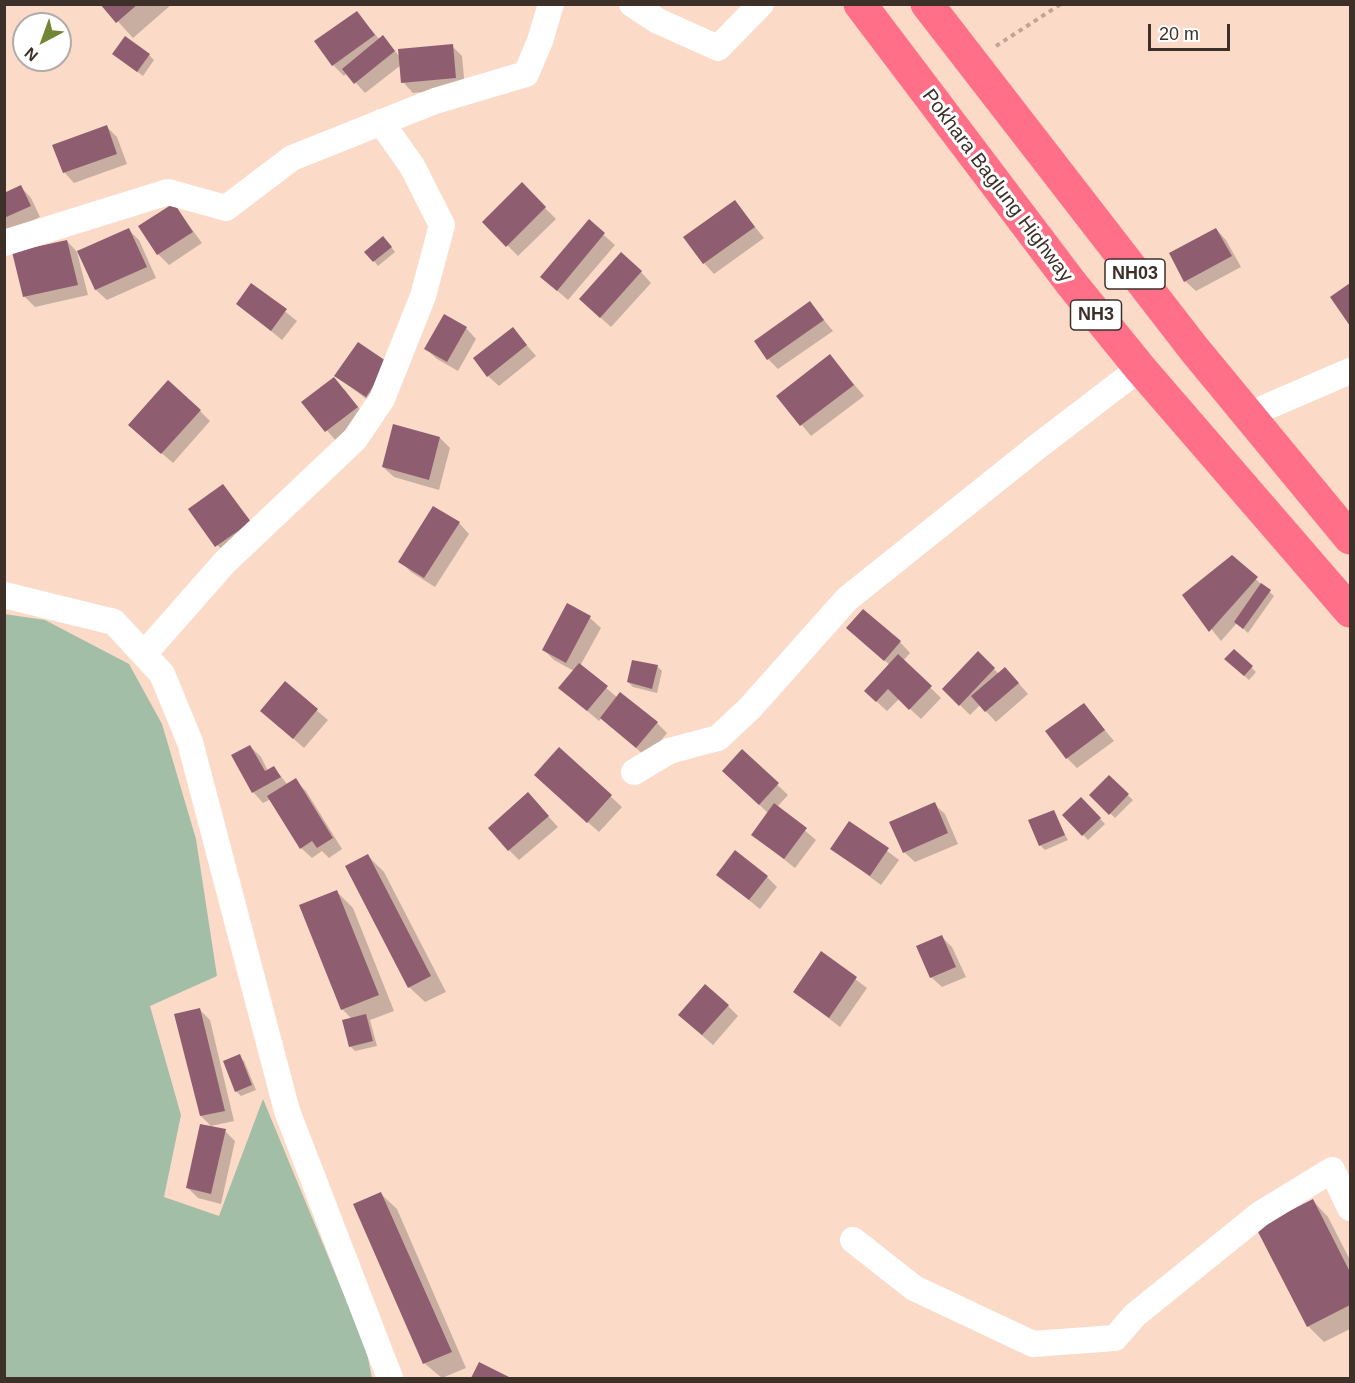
<!DOCTYPE html>
<style>
body{margin:0}
#map{position:relative;width:1355px;height:1383px;overflow:hidden;background:#fbdac8;font-family:Arial,sans-serif}
canvas{display:block}
.frame{position:absolute;inset:0;border:6px solid #3d3029;pointer-events:none}
.north{position:absolute;left:12px;top:12px;width:60px;height:60px;box-sizing:border-box;background:#fff;border:2px solid #b1aca9;border-radius:50%;rotate:221deg;font-size:16px;font-weight:700;line-height:24px;text-align:center;color:#3d3029}
.north::after{content:'';display:block;margin:auto;width:21px;height:27px;background:#738433;clip-path:polygon(50% 0,100% 100%,50% 72%,0 100%)}
.scale{position:absolute;left:1148px;top:24px;width:82px;height:27px;box-sizing:border-box;border:3px solid #3d3029;border-top:0;padding-left:8px;font-size:18px;line-height:21px;white-space:nowrap;color:#3d3029;-webkit-text-stroke:4px #fff;paint-order:stroke}
</style>
<div id="map">
<canvas width="1355" height="1383"></canvas>
<div class="frame"></div>
<div class="north">N</div>
<div class="scale">20 m</div>
</div>
<script>
const context = document.querySelector('canvas').getContext('2d');
context.lineJoin = 'round';
function fill(path, color) {
  context.fillStyle = color;
  context.fill(path, 'evenodd');
}
function poly(rows) {
  const path = new Path2D();
  for (const r of rows) {
    path.moveTo(r[0], r[1]);
    for (let i = 2; i < r.length; i += 2) path.lineTo(r[i], r[i + 1]);
  }
  return path;
}
function stroke(path, color, width, dash) {
  context.strokeStyle = color;
  context.lineWidth = width;
  context.lineCap = dash ? 'butt' : 'round';
  context.setLineDash(dash || []);
  context.stroke(path);
}
function write(font, color, halo, rows, align = 'center') {
  context.font = font + ' Arial,sans-serif';
  context.lineWidth = 6;
  context.setLineDash([]);
  context.textBaseline = 'middle';
  context.strokeStyle = halo;
  context.fillStyle = color;
  for (const [text, x, y, turn = 0] of rows) {
    context.save();
    context.translate(x, y);
    context.rotate((+turn || 0) * Math.PI / 180);
    context.textAlign = isNaN(turn) ? turn : align;
    if (halo) context.strokeText(text, 0, 0);
    context.fillText(text, 0, 0);
    context.restore();
  }
}
fill(poly([
 [4,614,45,620,129,664,162,724,196,839,217,976,150,1006,181,1115,164,1197,219,1216,263,1099,366,1348,372,1378,5,1378]
]), '#a3bea7');
fill(poly([
 [102,4,172,4,133,38],
 [357,13,380,40,383,37,400,57,452,46,462,56,465,88,413,93,403,82,401,65,365,93,347,73,344,76,333,65],
 [149,55,154,60,143,76,119,58],
 [107,127,117,137,127,164,74,183,64,172],
 [522,185,556,219,518,256,484,222],
 [21,187,31,198,40,217,4,234,4,195],
 [735,202,764,238,714,274,704,263],
 [174,205,202,243,169,265,158,254,140,227],
 [589,222,615,245,568,300,553,287],
 [128,229,139,240,156,278,107,300,96,290,79,252],
 [1216,229,1226,240,1241,267,1196,291,1185,281],
 [67,241,77,252,88,295,35,307,25,297,14,254],
 [388,243,395,252,378,266,374,261],
 [641,272,651,283,611,327,591,309],
 [252,285,297,321,282,340,238,304],
 [1350,285,1350,323,1332,298],
 [810,303,833,331,778,369,768,359],
 [466,328,476,339,458,371,437,359,426,349],
 [513,329,536,356,499,386,488,376],
 [830,356,864,396,811,436,778,396],
 [388,364,377,407,336,376],
 [344,389,367,418,337,442,303,403],
 [200,411,210,421,173,463,141,435],
 [440,438,450,448,439,490,394,477,383,467],
 [223,486,260,533,227,557,190,509],
 [459,523,469,534,435,587,411,572,400,561],
 [1232,557,1274,596,1248,633,1237,623,1221,641,1184,595],
 [590,618,601,628,580,666,618,698,657,723,667,733,647,758,602,717,599,721,560,688,574,671,554,660,544,650],
 [859,639,900,642,910,653,903,661,941,698,921,719,899,699,887,711,876,701,890,665],
 [1234,651,1256,672,1249,680,1226,659],
 [978,654,999,674,1015,679,1028,694,996,722,980,705,970,715,944,689],
 [657,666,662,671,657,693,633,687,628,682],
 [285,684,328,720,304,748,262,711],
 [1084,705,1114,741,1077,768,1067,758],
 [250,746,261,757,268,771,274,768,288,785,295,780,306,791,342,849,329,858,322,851,312,858,301,848,271,799,263,803,253,792],
 [559,749,622,807,599,832,546,785],
 [742,751,788,795,777,807,816,840,795,868,753,835,768,813,734,781],
 [1109,777,1133,800,1115,818,1091,795],
 [1081,799,1105,824,1088,840,1064,815],
 [934,804,945,814,958,844,915,862,904,852],
 [538,805,558,827,519,860,509,850],
 [1053,812,1068,840,1045,850,1040,845],
 [850,823,899,860,881,885,832,849],
 [368,856,384,872,446,992,425,1002,409,987],
 [718,875,767,877,777,887,760,909],
 [337,892,353,908,394,1011,370,1020,377,1046,355,1051,350,1046,352,1019,342,1009],
 [942,937,952,947,966,977,942,987,931,977],
 [821,953,867,988,840,1027,795,992],
 [728,1006,738,1016,713,1045,690,1025],
 [199,1009,210,1020,234,1121,211,1126,201,1116],
 [239,1056,244,1061,256,1090,241,1096,236,1091],
 [225,1131,235,1141,221,1204,198,1198,188,1188],
 [381,1194,397,1209,466,1368,442,1378,424,1363],
 [1313,1201,1328,1217,1350,1260,1350,1329,1324,1342,1308,1326,1258,1229]
]), '#0003');
fill(poly([
 [100,4,138,4,116,23],
 [357,11,375,35,332,66,314,41],
 [383,35,395,51,354,84,342,69],
 [125,36,150,54,137,72,112,54],
 [453,44,456,78,401,83,398,49],
 [107,125,117,154,63,173,52,145],
 [522,182,546,207,506,247,482,222],
 [21,185,31,206,4,218,4,193],
 [735,200,755,227,703,264,683,237],
 [174,203,193,232,157,255,138,226],
 [589,219,605,233,557,291,540,277],
 [129,228,147,267,95,290,77,251],
 [1216,228,1232,256,1184,282,1169,253],
 [383,236,392,247,373,262,364,252],
 [67,240,78,285,23,297,12,252],
 [621,252,642,271,600,318,579,299],
 [251,283,287,309,271,331,236,304],
 [1350,283,1350,326,1330,297],
 [810,301,824,320,767,360,754,341],
 [444,314,467,327,447,362,424,349],
 [513,327,527,345,487,377,473,358],
 [358,342,389,363,366,397,334,376],
 [830,354,854,385,800,426,776,396],
 [334,377,358,407,325,432,301,402],
 [168,380,201,410,161,454,128,425],
 [393,424,440,437,429,480,382,467],
 [223,484,251,522,215,547,188,509],
 [433,506,460,522,424,578,398,562],
 [1232,555,1258,577,1209,632,1182,595],
 [1261,583,1271,590,1243,629,1234,622],
 [567,603,591,616,566,663,542,650],
 [863,609,901,641,884,661,846,628],
 [1234,649,1253,666,1244,676,1224,659],
 [978,651,995,668,959,706,942,689],
 [898,654,932,686,909,710,888,689,876,702,864,691],
 [632,660,658,665,652,689,627,682],
 [579,663,608,686,587,711,558,688],
 [1005,667,1019,683,985,712,971,696],
 [285,681,318,709,293,739,260,711],
 [620,692,658,722,636,748,600,718],
 [1084,703,1105,730,1066,759,1045,731],
 [250,745,265,771,274,766,281,777,252,793,231,755],
 [559,747,612,795,587,823,534,775],
 [742,749,779,783,759,805,722,771],
 [1109,775,1129,794,1109,815,1089,795],
 [296,778,333,838,317,848,312,841,300,849,267,796],
 [528,792,549,816,508,851,488,828],
 [1081,797,1101,818,1082,836,1062,815],
 [935,802,948,833,903,853,889,822],
 [774,803,807,828,784,859,751,835],
 [1054,810,1065,835,1039,846,1028,820],
 [849,821,889,848,870,876,830,849],
 [735,850,768,876,749,900,716,875],
 [368,854,431,976,408,988,345,866],
 [337,890,379,995,341,1010,299,905],
 [942,935,956,967,930,978,916,946],
 [821,951,857,977,829,1018,793,992],
 [705,984,729,1005,702,1035,678,1015],
 [200,1008,225,1111,200,1116,174,1014],
 [366,1014,373,1041,349,1047,342,1020],
 [240,1054,252,1085,235,1092,223,1061],
 [200,1124,226,1129,211,1194,186,1188],
 [381,1192,452,1352,423,1364,353,1204],
 [1313,1199,1350,1272,1350,1305,1307,1327,1256,1228],
 [479,1362,511,1378,471,1378]
]), '#8e5e70');
stroke(poly([
 [996,46,1061,4]
]), '#c0a596', 4, [4.5, 4.5]);
stroke(poly([
 [632,4,658,21,718,48,761,4],
 [4,243,168,192,226,208,292,158,435,101,526,74,540,41,551,4],
 [1248,415,1350,371],
 [4,595,114,622,162,674,190,742,287,1111,390,1378],
 [144,654,225,562,355,439,382,399,423,296,442,225,412,166,381,122],
 [634,772,669,751,718,738,750,708,847,599,1037,447,1140,368],
 [853,1240,914,1288,1033,1344,1115,1338,1135,1315,1260,1214,1332,1170,1350,1208]
]), '#fff', 26);
stroke(poly([
 [860,4,1071,283,1140,368,1350,611],
 [927,4,1194,349,1350,538]
]), '#ff6f88', 33);
for (const [x, y, w] of [
 [1135,274,60],
 [1096,315,51]
]) {
  const box = new Path2D();
  box.roundRect(x - w / 2, y - 15, w, 30, 4.5);
  context.fillStyle = '#fff';
  context.fill(box);
  stroke(box, '#3d3029', 1.5);
}
write('bold 18px', '#3d3029', null, [
 ["NH03",1135,274],
 ["NH3",1096,315]
]);
write('20px', '#3d3029', '#fff', [
 ["Pokhara Baglung Highway",997,186,53]
]);
</script>
